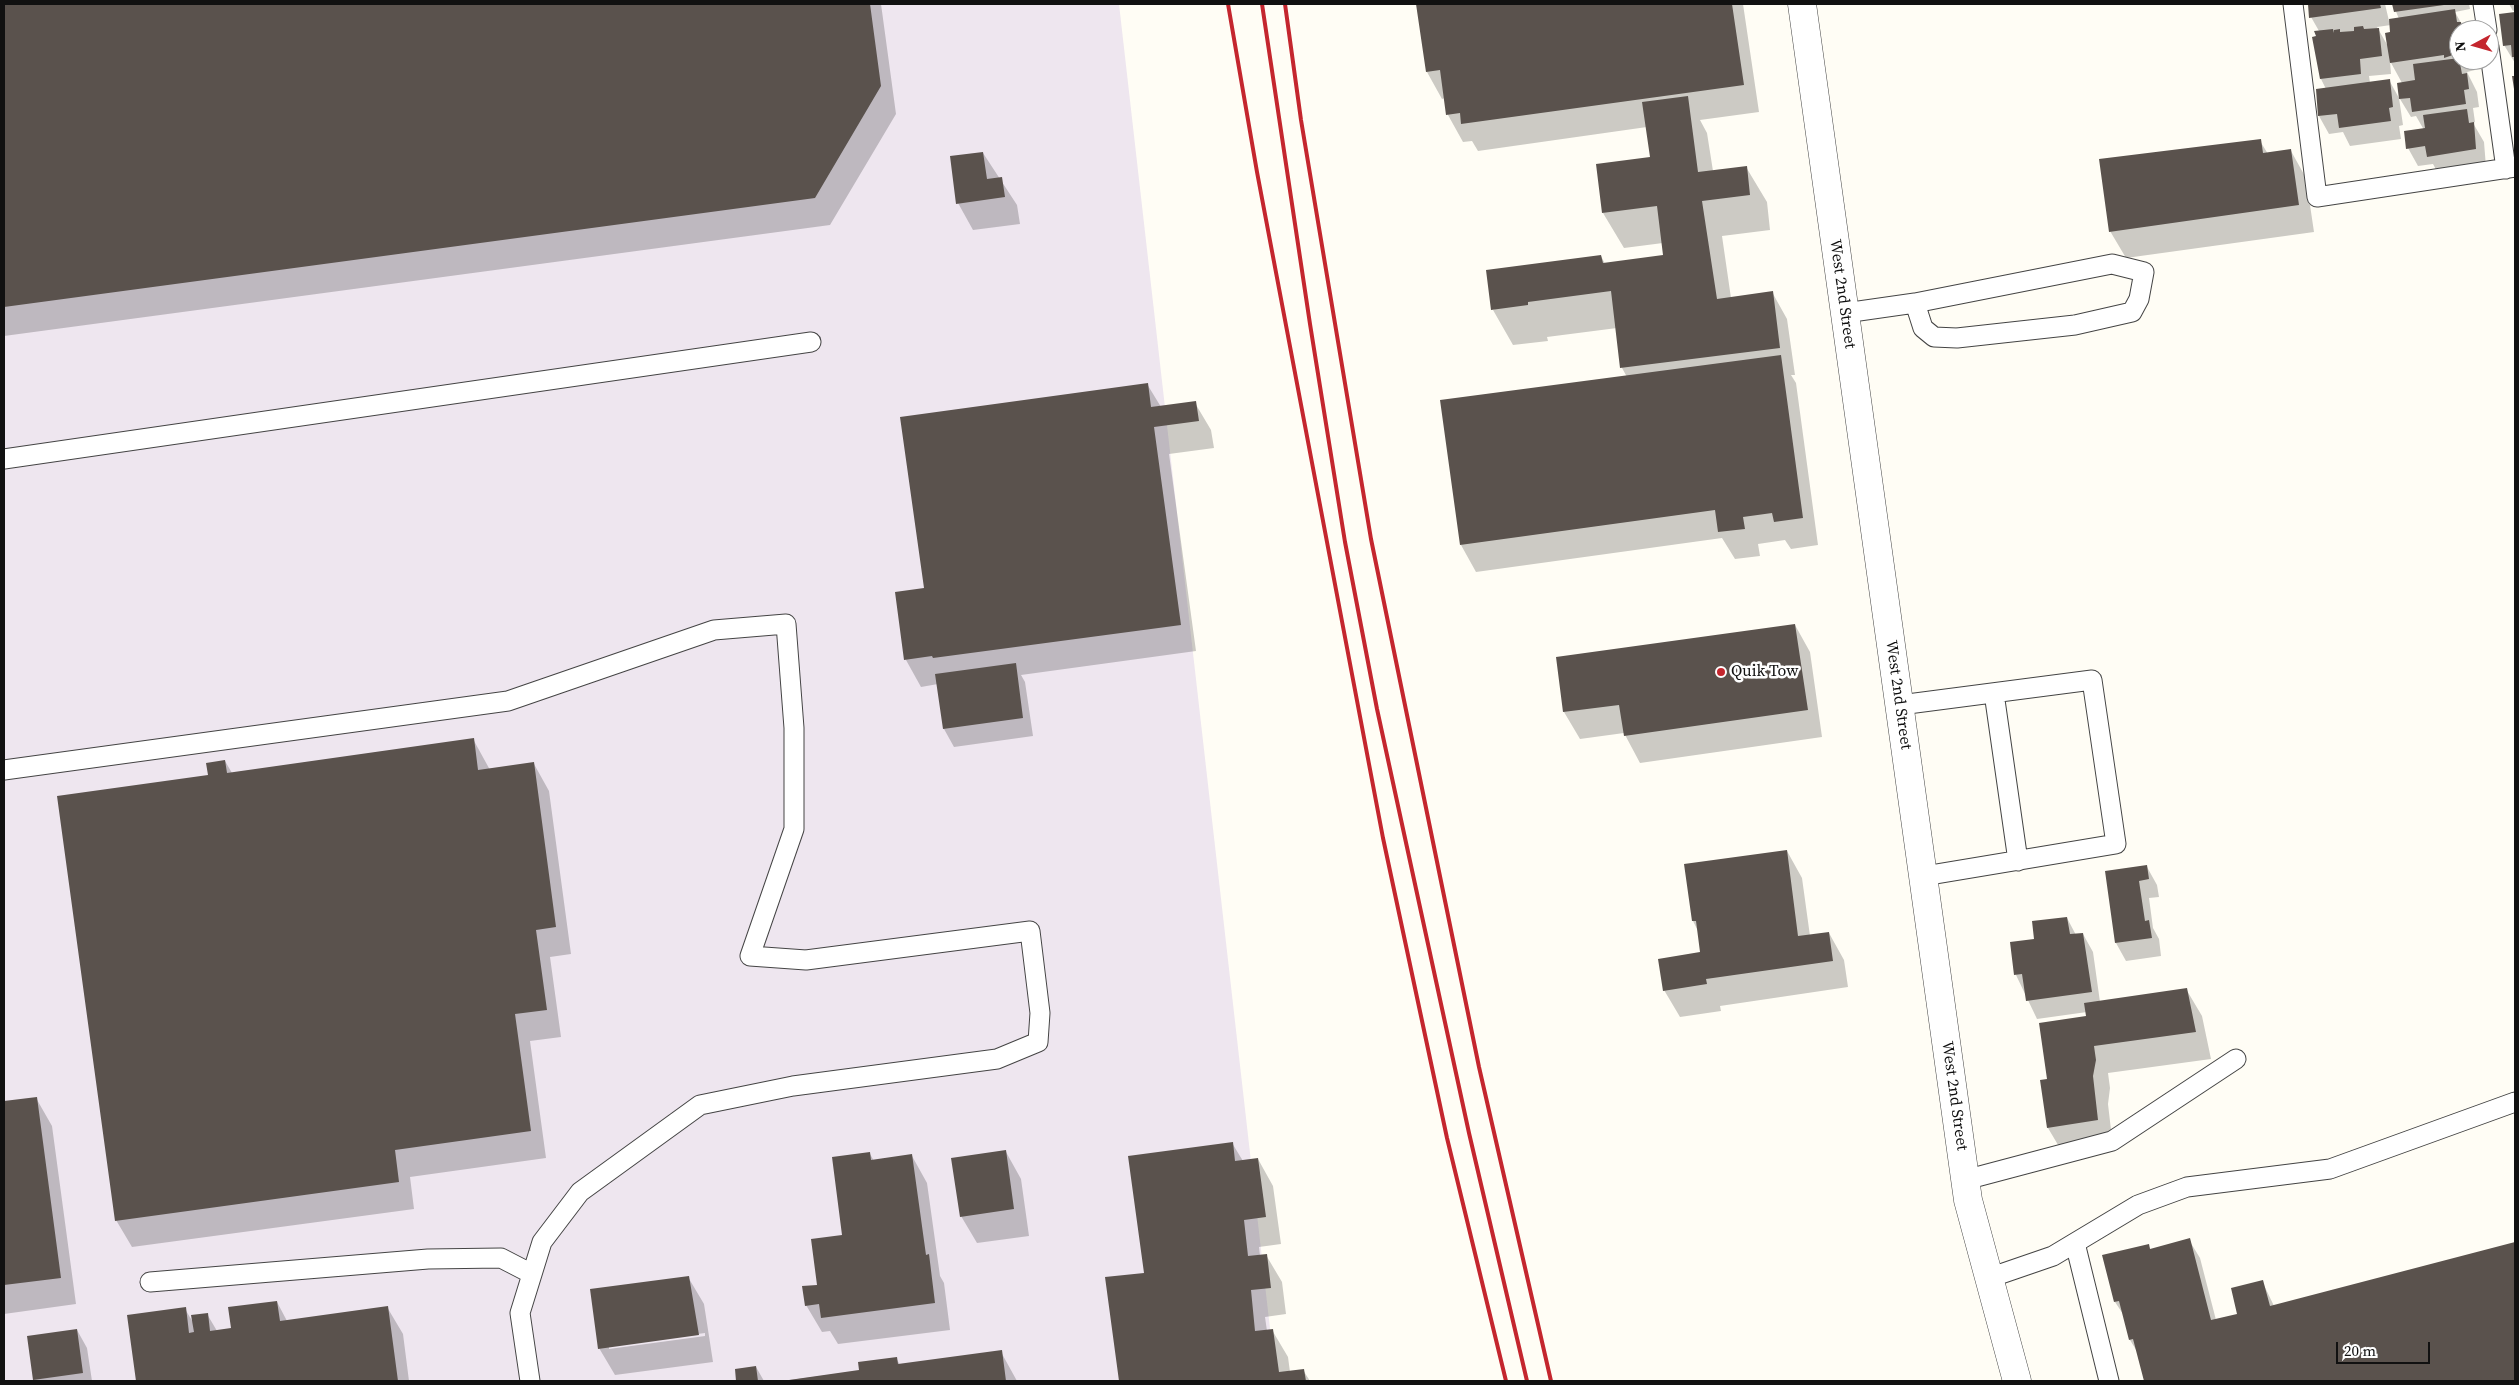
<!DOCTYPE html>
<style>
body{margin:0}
#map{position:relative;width:2519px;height:1385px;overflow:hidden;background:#fffdf5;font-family:"Source Serif 4",serif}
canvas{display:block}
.frame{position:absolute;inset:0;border:5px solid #111;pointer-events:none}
.north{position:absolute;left:2449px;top:20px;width:50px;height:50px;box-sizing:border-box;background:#fff;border:1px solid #a0a0a0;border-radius:50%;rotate:264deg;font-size:14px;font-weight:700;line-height:20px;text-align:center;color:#111}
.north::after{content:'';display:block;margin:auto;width:18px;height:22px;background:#c4262e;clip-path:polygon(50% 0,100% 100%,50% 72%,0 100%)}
.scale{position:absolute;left:2336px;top:1342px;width:94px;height:22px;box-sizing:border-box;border:2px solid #111;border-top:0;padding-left:6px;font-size:15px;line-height:18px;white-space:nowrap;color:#111;-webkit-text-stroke:4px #fff;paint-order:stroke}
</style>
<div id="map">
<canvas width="2519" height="1385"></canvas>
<div class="frame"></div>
<div class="north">N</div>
<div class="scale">20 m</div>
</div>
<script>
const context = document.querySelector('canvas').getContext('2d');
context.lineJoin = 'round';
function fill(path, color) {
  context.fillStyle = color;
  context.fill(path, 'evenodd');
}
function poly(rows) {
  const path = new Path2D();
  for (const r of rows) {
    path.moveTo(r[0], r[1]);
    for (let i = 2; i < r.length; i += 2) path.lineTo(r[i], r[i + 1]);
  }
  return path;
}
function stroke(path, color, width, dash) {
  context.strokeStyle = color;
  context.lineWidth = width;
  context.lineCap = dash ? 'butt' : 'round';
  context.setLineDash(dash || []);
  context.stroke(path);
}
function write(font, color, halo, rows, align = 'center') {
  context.font = font + ' "Source Serif 4",serif';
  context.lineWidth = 5;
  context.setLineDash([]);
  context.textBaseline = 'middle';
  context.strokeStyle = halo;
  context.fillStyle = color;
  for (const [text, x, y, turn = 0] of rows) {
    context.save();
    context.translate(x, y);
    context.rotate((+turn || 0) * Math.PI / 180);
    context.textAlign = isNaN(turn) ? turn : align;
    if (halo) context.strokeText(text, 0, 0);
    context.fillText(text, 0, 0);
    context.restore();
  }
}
fill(poly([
 [4,4,1119,4,1276,1381,4,1381]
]), '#eee6ef');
fill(poly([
 [4,4,881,4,896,114,830,225,4,336],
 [1418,4,1743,4,1759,112,1700,120,1707,133,1713,171,1746,167,1767,202,1770,230,1722,236,1731,298,1772,292,1787,319,1795,375,1791,375,1796,383,1818,545,1791,549,1785,540,1758,544,1760,556,1735,559,1722,538,1476,572,1461,545,1627,377,1622,368,1617,328,1547,337,1548,341,1513,345,1493,310,1601,256,1605,264,1664,256,1663,243,1624,248,1603,213,1651,158,1647,127,1478,151,1472,141,1463,142,1448,115,1445,98,1442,99,1427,72],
 [2309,4,2385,4,2389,21,2399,19,2393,4,2469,4,2470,9,2455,12,2465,30,2459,30,2459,60,2473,60,2475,70,2467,72,2477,92,2479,107,2473,108,2475,122,2473,123,2484,142,2486,167,2439,175,2433,164,2418,166,2408,148,2424,130,2416,116,2411,117,2400,99,2402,83,2390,61,2391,74,2369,76,2370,83,2389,80,2399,98,2403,125,2399,126,2401,139,2350,146,2343,132,2329,134,2319,116,2326,89,2321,79,2317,37,2319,31,2311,17],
 [2391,25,2392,33,2389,48,2377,27],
 [2509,4,2515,4,2515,10,2513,11],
 [2515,13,2515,63,2504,45,2500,15],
 [2260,141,2268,154,2291,151,2306,178,2314,232,2126,258,2110,231],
 [983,153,1017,205,1020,224,973,230,958,203],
 [1147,384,1161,407,1195,403,1211,430,1214,448,1169,454,1196,651,1021,675,1025,682,1033,736,954,747,944,729,938,684,921,687,906,660,925,590],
 [1795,625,1810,652,1822,737,1640,763,1624,733,1580,739,1564,712,1557,658],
 [473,739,490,770,534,764,549,791,571,954,550,957,561,1037,530,1041,546,1158,410,1177,414,1209,132,1247,116,1220,209,776,225,761,232,773],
 [1787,851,1802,878,1810,936,1829,933,1844,960,1848,987,1720,1006,1721,1011,1680,1017,1664,990,1702,953,1698,931,1693,921,1685,865],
 [2147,867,2157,885,2159,897,2149,898,2153,928,2159,939,2161,956,2126,961,2116,943,2106,872],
 [2067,918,2076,935,2083,934,2093,952,2100,1002,2186,989,2202,1016,2211,1059,2108,1073,2110,1088,2108,1104,2113,1147,2064,1155,2048,1128,2048,1080,2088,1017,2087,1012,2037,1019,2016,975,2036,940],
 [36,1098,52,1126,76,1304,4,1314,4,1103],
 [1232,1143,1243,1161,1258,1159,1273,1186,1281,1244,1259,1247,1260,1256,1266,1255,1282,1282,1286,1314,1265,1317,1267,1331,1272,1330,1288,1357,1290,1372,1303,1370,1310,1381,1120,1381,1107,1279,1145,1274],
 [1006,1152,1021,1179,1029,1236,977,1243,961,1216],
 [870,1154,874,1161,912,1156,927,1183,940,1276,944,1283,950,1330,838,1344,830,1331,822,1332,806,1305,844,1236],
 [2189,1240,2200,1258,2216,1320,2239,1314,2262,1281,2274,1306,2515,1244,2515,1381,2146,1381,2138,1353,2130,1340,2125,1317,2115,1302,2148,1245,2151,1250],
 [688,1277,704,1304,713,1362,615,1375,599,1348],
 [705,1333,705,1336,609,1349,609,1346],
 [277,1302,287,1321,387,1307,403,1334,409,1381,137,1381,129,1316,185,1309,194,1324,207,1314,217,1331,232,1329],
 [77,1330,87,1348,92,1381,35,1381,34,1379],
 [1001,1352,1017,1381,782,1381,860,1371,896,1358,900,1365],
 [756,1367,764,1381,738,1381,736,1370]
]), '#0003');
fill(poly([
 [4,4,870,4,881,86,815,198,4,307],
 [1416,4,1732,4,1744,85,1461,124,1460,113,1446,115,1440,70,1426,72],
 [2308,4,2380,4,2381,8,2309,18],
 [2392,4,2444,4,2444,5,2394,12],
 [2455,9,2457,22,2461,22,2462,30,2459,30,2459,53,2444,58,2444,55,2390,63,2385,33,2390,32,2389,19],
 [2515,12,2515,57,2512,57,2511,45,2503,46,2499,14],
 [2363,26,2364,29,2379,28,2382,56,2360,59,2361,74,2320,79,2312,37,2316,36,2314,31,2333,29,2334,33,2334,30,2340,29,2340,32,2354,31,2354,27],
 [2459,58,2462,74,2467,73,2469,89,2464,90,2466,104,2412,112,2410,98,2399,99,2397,83,2415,80,2413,64],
 [2512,76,2515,76,2515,89,2514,89],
 [2390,79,2393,107,2389,108,2391,121,2339,128,2337,114,2318,116,2316,89],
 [1688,96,1698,172,1747,166,1750,195,1702,201,1717,299,1773,291,1780,348,1620,368,1611,291,1528,302,1528,305,1491,310,1486,270,1601,255,1603,263,1663,255,1657,206,1602,213,1596,164,1650,157,1642,102],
 [2467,109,2469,123,2474,122,2476,149,2427,157,2425,146,2406,149,2404,131,2425,128,2423,115],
 [2261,139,2263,153,2291,149,2299,205,2109,232,2099,159],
 [983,152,987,179,1002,177,1005,197,956,204,950,156],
 [1781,355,1803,518,1774,522,1772,513,1743,517,1745,529,1718,532,1715,510,1460,545,1440,400],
 [1148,383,1151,407,1196,401,1199,421,1154,427,1181,625,933,658,932,656,904,660,895,592,924,588,900,417],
 [1795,624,1808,710,1624,736,1619,705,1563,712,1556,657],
 [1016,663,1023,718,943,729,935,674],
 [474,738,478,770,534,762,556,927,536,930,547,1010,515,1014,531,1131,395,1150,399,1182,115,1221,57,796,208,775,206,763,225,760,227,773],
 [1787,850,1798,936,1829,932,1833,961,1706,979,1707,984,1663,991,1658,959,1700,952,1696,921,1692,921,1684,864],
 [2147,865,2149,879,2139,881,2145,921,2149,920,2152,938,2115,943,2105,871],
 [2067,917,2070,934,2083,933,2092,992,2026,1001,2022,974,2014,975,2010,942,2034,939,2032,921],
 [2187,988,2196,1032,2094,1046,2096,1060,2093,1076,2098,1120,2047,1128,2040,1080,2047,1079,2039,1023,2086,1016,2084,1003],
 [37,1097,61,1278,4,1285,4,1101],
 [1233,1142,1235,1161,1258,1158,1266,1217,1244,1220,1248,1256,1267,1254,1271,1288,1251,1290,1255,1331,1273,1329,1279,1372,1304,1369,1306,1381,1119,1381,1105,1277,1144,1273,1128,1156],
 [1006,1150,1014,1209,960,1217,951,1158],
 [870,1152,871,1160,912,1154,926,1255,929,1254,935,1303,821,1318,819,1304,805,1306,802,1286,817,1285,811,1239,842,1235,832,1157],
 [2190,1238,2211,1320,2237,1314,2231,1288,2263,1280,2270,1306,2515,1242,2515,1381,2144,1381,2133,1339,2129,1340,2119,1301,2114,1302,2102,1255,2149,1244,2150,1249],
 [689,1276,699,1335,598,1349,590,1289],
 [277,1301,280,1321,388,1306,398,1381,136,1381,127,1315,186,1307,189,1333,194,1332,191,1315,208,1313,210,1331,231,1328,228,1307],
 [77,1329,83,1373,33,1380,27,1336],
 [1002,1350,1006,1381,782,1381,859,1370,858,1362,897,1357,898,1364],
 [756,1366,758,1381,736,1381,735,1369]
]), '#5a524d');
const service = poly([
 [2293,4,2317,197,2515,167],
 [2483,4,2487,30],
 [2489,47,2506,169],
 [1845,313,1915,303,2112,264,2144,272,2139,299,2132,312,2075,325,1957,338,1934,337,1923,328,1915,303],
 [4,459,811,342],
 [1994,693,2018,861],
 [1900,705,2092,680,2116,844,1924,876],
 [4,770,508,701,714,630,786,624,794,728,794,829,750,956,806,960,1030,931,1040,1013,1038,1042,997,1059,793,1086,700,1105,580,1192,542,1242,520,1313,530,1381],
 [1965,1180,2112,1141,2236,1059],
 [2075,1243,2109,1381],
 [1989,1278,2053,1256,2138,1205,2187,1187,2330,1169,2515,1102],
 [150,1282,428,1259,501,1258,532,1274]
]);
const minor = poly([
 [1802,4,1968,1200,2017,1381]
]);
stroke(service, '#444', 21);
stroke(minor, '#444', 29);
stroke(service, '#fff', 19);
stroke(minor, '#fff', 28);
stroke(poly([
 [1228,4,1257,172,1383,838,1447,1138,1506,1381],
 [1262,4,1310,324,1345,542,1377,709,1469,1133,1527,1381],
 [1285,4,1301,120,1371,539,1479,1067,1551,1381]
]), '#c4262e', 4);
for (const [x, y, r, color] of [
 [1721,672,5,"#c4262e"]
]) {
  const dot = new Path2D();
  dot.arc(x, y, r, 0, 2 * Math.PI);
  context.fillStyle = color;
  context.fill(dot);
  stroke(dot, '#fff', 2);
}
write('16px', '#111', '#fff', [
 ["West 2nd Street",1842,294,82],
 ["West 2nd Street",1898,695,82],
 ["West 2nd Street",1954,1096,82]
]);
write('16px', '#111', '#fff', [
 ["Quik Tow",1731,672]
], 'left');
</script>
